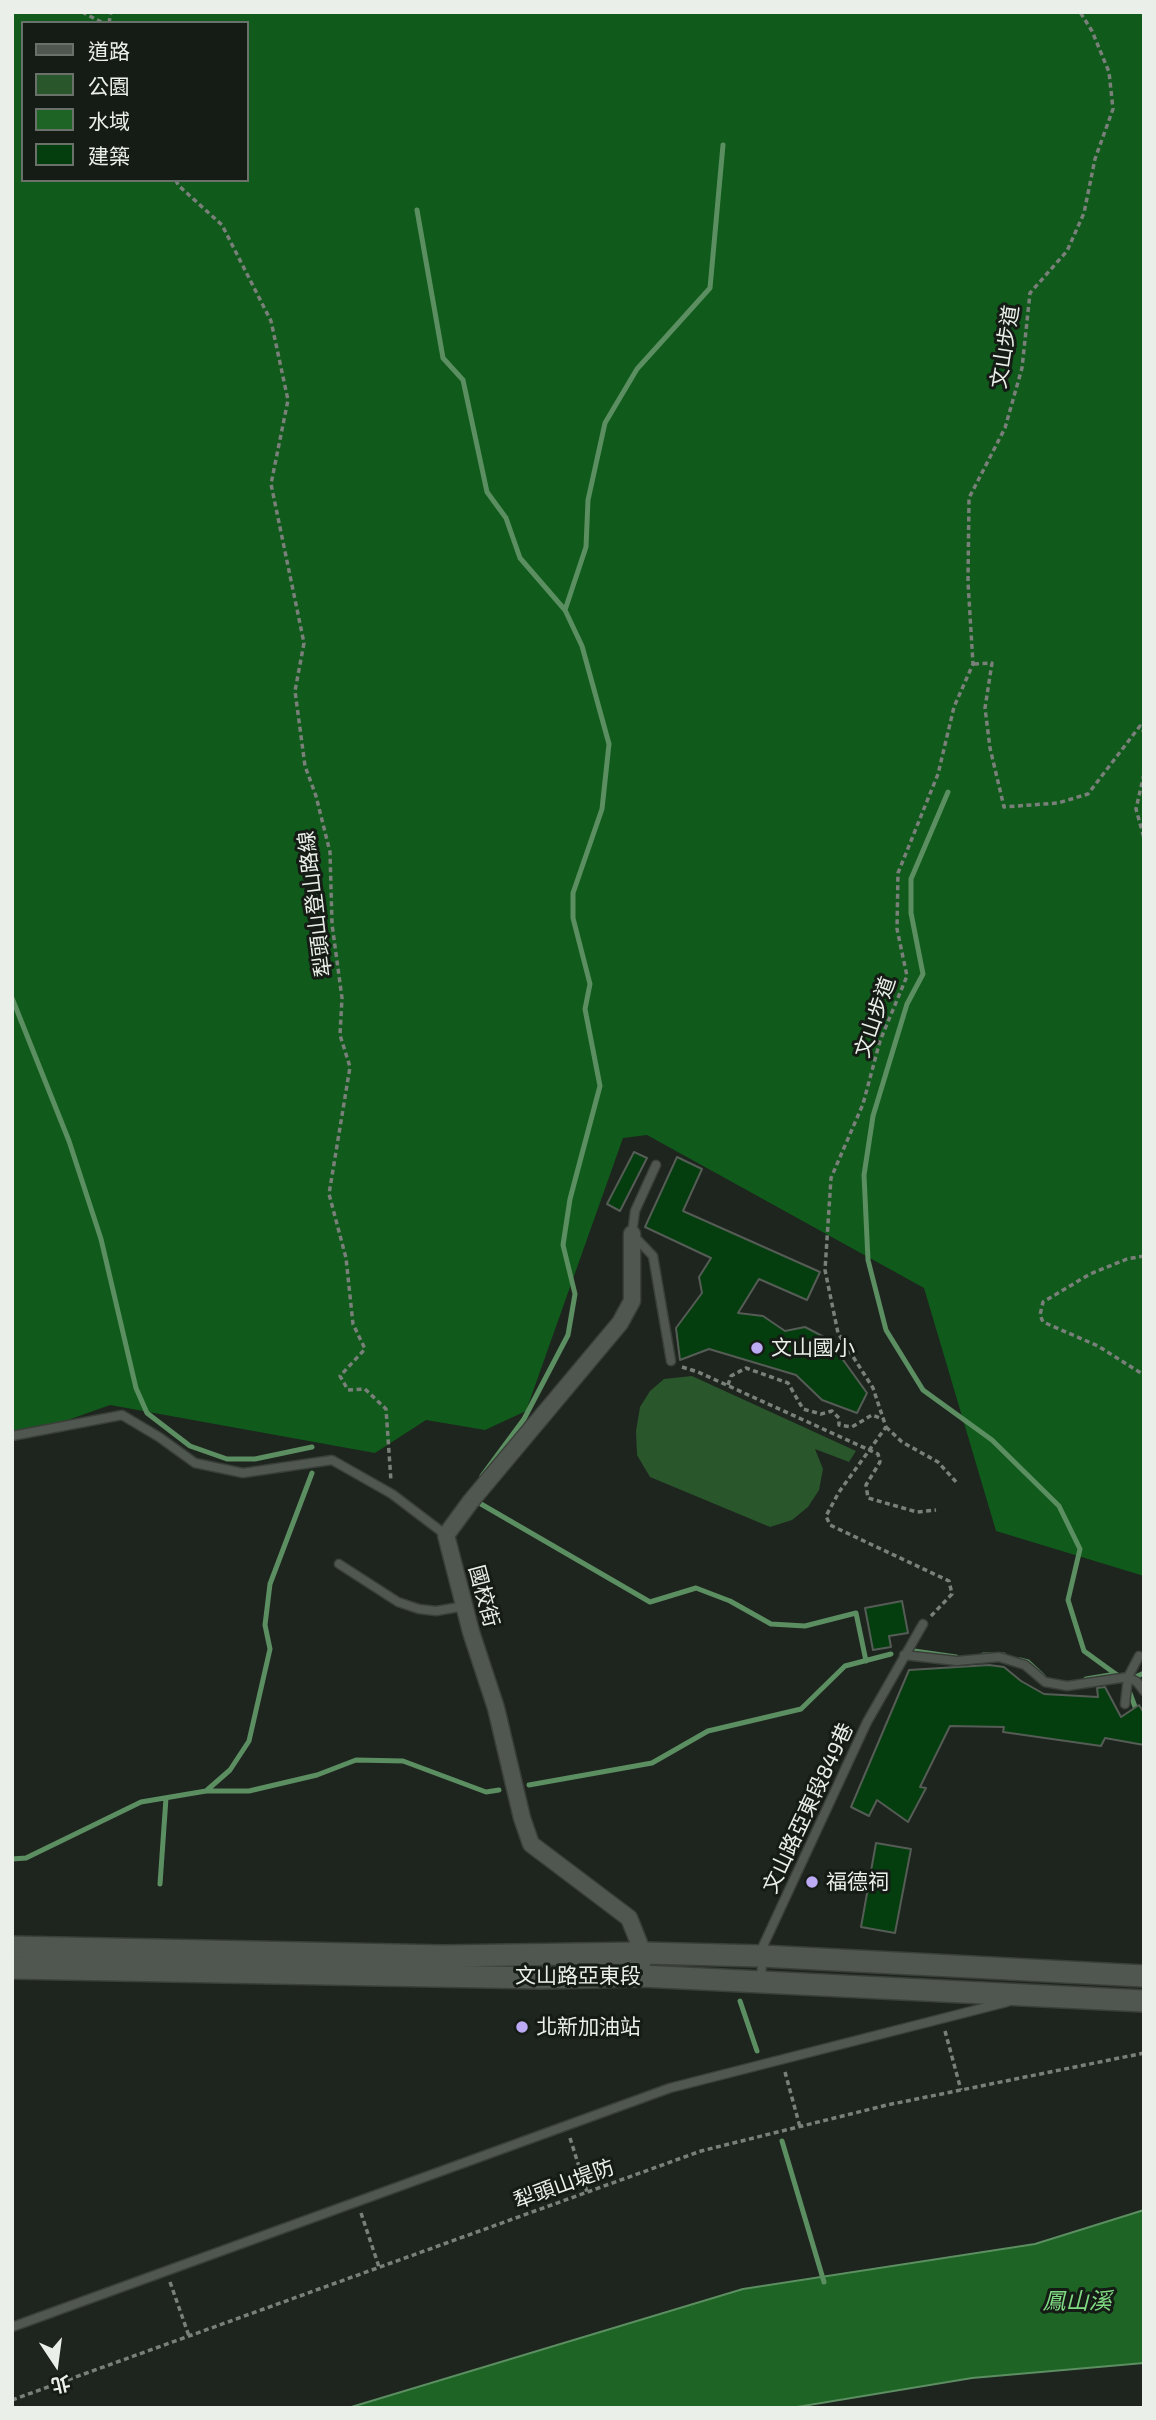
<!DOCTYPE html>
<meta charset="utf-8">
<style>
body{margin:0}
#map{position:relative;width:1156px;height:2420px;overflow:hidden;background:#1e241e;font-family:"Exo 2","Noto Sans TC",sans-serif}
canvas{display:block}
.frame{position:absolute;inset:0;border:14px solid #eaefea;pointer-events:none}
.legend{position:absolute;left:21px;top:21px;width:228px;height:161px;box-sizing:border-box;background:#151b15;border:2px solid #6a706a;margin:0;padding:9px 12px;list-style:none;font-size:21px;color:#eaefea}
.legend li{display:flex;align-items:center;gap:14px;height:35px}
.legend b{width:35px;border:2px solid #6a706a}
.north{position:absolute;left:21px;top:2329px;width:70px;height:70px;-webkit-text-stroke:5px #151b15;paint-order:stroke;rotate:167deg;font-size:19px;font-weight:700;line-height:28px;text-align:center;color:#eaefea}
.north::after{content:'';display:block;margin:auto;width:24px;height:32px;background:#eaefea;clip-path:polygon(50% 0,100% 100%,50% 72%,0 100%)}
</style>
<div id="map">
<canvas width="1156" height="2420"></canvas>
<div class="frame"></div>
<ul class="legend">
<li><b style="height:9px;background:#505750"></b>道路</li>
<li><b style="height:19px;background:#2a562c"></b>公園</li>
<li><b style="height:19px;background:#1e6425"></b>水域</li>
<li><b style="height:19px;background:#053e0e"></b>建築</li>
</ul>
<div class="north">北</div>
</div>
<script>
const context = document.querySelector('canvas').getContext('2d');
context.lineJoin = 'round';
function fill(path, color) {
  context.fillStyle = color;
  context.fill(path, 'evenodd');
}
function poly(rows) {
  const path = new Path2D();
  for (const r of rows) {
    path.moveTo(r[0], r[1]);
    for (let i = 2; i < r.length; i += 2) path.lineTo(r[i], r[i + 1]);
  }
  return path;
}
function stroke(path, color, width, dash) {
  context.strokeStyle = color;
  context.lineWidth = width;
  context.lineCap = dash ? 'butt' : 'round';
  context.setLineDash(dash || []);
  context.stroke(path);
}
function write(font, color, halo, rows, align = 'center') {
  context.font = font + ' "Exo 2","Noto Sans TC",sans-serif';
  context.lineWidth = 6;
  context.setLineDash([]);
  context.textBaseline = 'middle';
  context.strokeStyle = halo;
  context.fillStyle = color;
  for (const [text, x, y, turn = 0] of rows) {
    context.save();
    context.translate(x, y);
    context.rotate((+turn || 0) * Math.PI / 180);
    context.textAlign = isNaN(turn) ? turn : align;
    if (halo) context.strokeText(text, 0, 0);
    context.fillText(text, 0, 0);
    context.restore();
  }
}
fill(poly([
 [692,1376,856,1451,849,1462,815,1449,823,1469,819,1490,808,1507,792,1520,770,1527,650,1477,637,1455,636,1431,640,1407,650,1391,664,1379]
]), '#2a562c');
fill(poly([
 [12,12,1144,12,1144,1576,996,1531,924,1288,647,1135,623,1138,526,1411,485,1430,426,1420,375,1453,110,1405,12,1440],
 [23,23,247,23,247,180,23,180]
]), '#105a1b');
const water = poly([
 [1144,2210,1144,2363,972,2378,791,2408,348,2408,743,2289,1035,2244,1144,2210]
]);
fill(water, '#1e6425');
stroke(water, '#5b8e60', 2);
stroke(poly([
 [417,210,443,358,463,380,487,492,506,518,520,558,565,610,582,646,609,744,602,809,573,893,573,918,590,984,585,1009,600,1086,570,1199,563,1245,575,1294,568,1335,524,1419,482,1476],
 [565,610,586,547,588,500,605,423,637,369,710,288,723,145],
 [948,792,911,879,911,913,923,974,907,1004,873,1116,864,1175,868,1260,886,1330,923,1390,992,1440,1059,1506,1080,1549,1068,1600,1084,1651,1117,1675],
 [12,998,69,1141,101,1239,136,1388,147,1413,190,1446,227,1459,255,1459,312,1447],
 [481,1504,650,1602,696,1588,730,1601,771,1624,805,1626,856,1613,866,1661],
 [914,1651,956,1657],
 [983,1655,1004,1655],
 [1020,1660,1028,1662,1043,1676],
 [1086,1679,1116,1674],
 [1131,1679,1144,1673],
 [1128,1688,1137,1712],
 [529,1785,652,1763,708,1731,801,1709,845,1666,891,1654],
 [206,1791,230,1770,249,1741,270,1649,265,1625,270,1584,312,1473],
 [12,1859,26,1858,141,1802,206,1791,249,1791,317,1775,356,1760,403,1761,486,1792,499,1790],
 [160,1884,166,1798],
 [740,2001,757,2051],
 [782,2141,824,2282]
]), '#5b8e60', 5);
const building = poly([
 [634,1152,647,1158,620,1211,607,1204,634,1152],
 [677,1157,702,1169,683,1211,820,1272,807,1300,759,1279,738,1313,763,1316,785,1331,805,1327,828,1339,867,1393,857,1413,822,1400,796,1375,709,1349,680,1360,676,1328,702,1293,699,1277,711,1258,645,1227,677,1157],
 [902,1601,908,1633,889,1636,891,1647,873,1650,865,1608,902,1601],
 [989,1665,1004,1667,1021,1681,1044,1694,1098,1697,1097,1688,1105,1687,1121,1717,1139,1705,1144,1713,1144,1745,1105,1738,1101,1746,1003,1732,1004,1727,950,1726,920,1787,926,1788,908,1822,877,1800,869,1816,851,1807,909,1670,989,1665],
 [876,1843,911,1849,895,1933,861,1927,876,1843]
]);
fill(building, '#053e0e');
stroke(building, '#555c55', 2);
const service = poly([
 [656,1165,635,1211,632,1234,653,1256,671,1361],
 [12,1436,122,1415,159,1437,195,1463,243,1473,332,1460,392,1494,446,1535],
 [339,1564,398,1602,419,1609,436,1611,465,1606],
 [904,1655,957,1661,999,1657,1025,1665,1045,1682,1067,1686,1128,1677,1125,1704],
 [1139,1656,1128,1677,1137,1682,1144,1691],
 [761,1981,763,1946,867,1722,923,1624],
 [12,2327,670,2088,1007,2002]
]);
const minor = poly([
 [632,1234,632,1301,620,1323,471,1501,446,1535,471,1632,496,1708,522,1818,531,1844,629,1918,643,1953,641,1976]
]);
const secondary = poly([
 [12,1947,444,1956,643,1953,761,1956,1144,1976],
 [12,1968,540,1978,641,1976,1144,2001]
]);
stroke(service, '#3a3f3a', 11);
stroke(minor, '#3a3f3a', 19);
stroke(secondary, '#3a3f3a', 24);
stroke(poly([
 [82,12,103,23],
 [109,23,111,12],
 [176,180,178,185,222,225,271,321,288,400,271,484,304,643,295,691,305,766,316,796,330,852,332,924,342,998,340,1035,350,1067,329,1194,346,1258,353,1324,365,1349,340,1376,348,1390,365,1389,386,1409,391,1481],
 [974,664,992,663,985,708,990,748,1004,807,1058,803,1088,794,1140,726,1144,732],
 [1144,774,1136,809,1144,838],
 [1144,1256,1127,1259,1090,1274,1043,1302,1040,1315,1043,1322,1098,1346,1144,1375],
 [682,1367,698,1372,878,1454,880,1462,866,1485,868,1498,917,1512,936,1510],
 [728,1385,731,1376,746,1368,788,1383,803,1409,821,1414,832,1411,839,1418,839,1425,852,1427,872,1415,883,1419],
 [886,1427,902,1442,938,1462,957,1483],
 [931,1616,952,1594,949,1581,830,1525,826,1516,839,1492,886,1427,873,1388,838,1333,825,1270,831,1178,863,1104,880,1041,907,976,897,929,898,873,938,774,954,707,973,664,968,582,969,498,1005,428,1022,368,1030,293,1067,251,1084,213,1095,159,1113,109,1109,72,1092,31,1080,12],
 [945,2031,961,2090],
 [785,2072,800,2127],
 [570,2138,587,2192],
 [361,2213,379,2267],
 [170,2282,189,2336],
 [12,2400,701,2151,887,2105,1144,2053]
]), '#797f79', 3.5, [5, 3.5]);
stroke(service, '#505750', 8);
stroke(minor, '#505750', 16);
stroke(secondary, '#505750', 21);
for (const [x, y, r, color] of [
 [757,1348,7,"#bcaaf5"],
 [812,1882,7,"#bcaaf5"],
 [522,2027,7,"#bcaaf5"]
]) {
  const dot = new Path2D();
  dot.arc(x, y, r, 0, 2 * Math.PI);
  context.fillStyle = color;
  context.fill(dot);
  stroke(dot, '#151b15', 2.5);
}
write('21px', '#eaefea', '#151b15', [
 ["文山步道",1005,347,-81],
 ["犁頭山登山路線",315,904,-97],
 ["文山步道",875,1017,-71],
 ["國校街",484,1596,75],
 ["文山路亞東段849巷",808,1808,-65],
 ["文山路亞東段",578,1976],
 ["犁頭山堤防",564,2184,-20]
]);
write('21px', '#eaefea', '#151b15', [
 ["文山國小",771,1348],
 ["福德祠",826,1882],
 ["北新加油站",536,2027]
], 'left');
write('italic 23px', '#80db84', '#151b15', [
 ["鳳山溪",1077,2301]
]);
</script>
